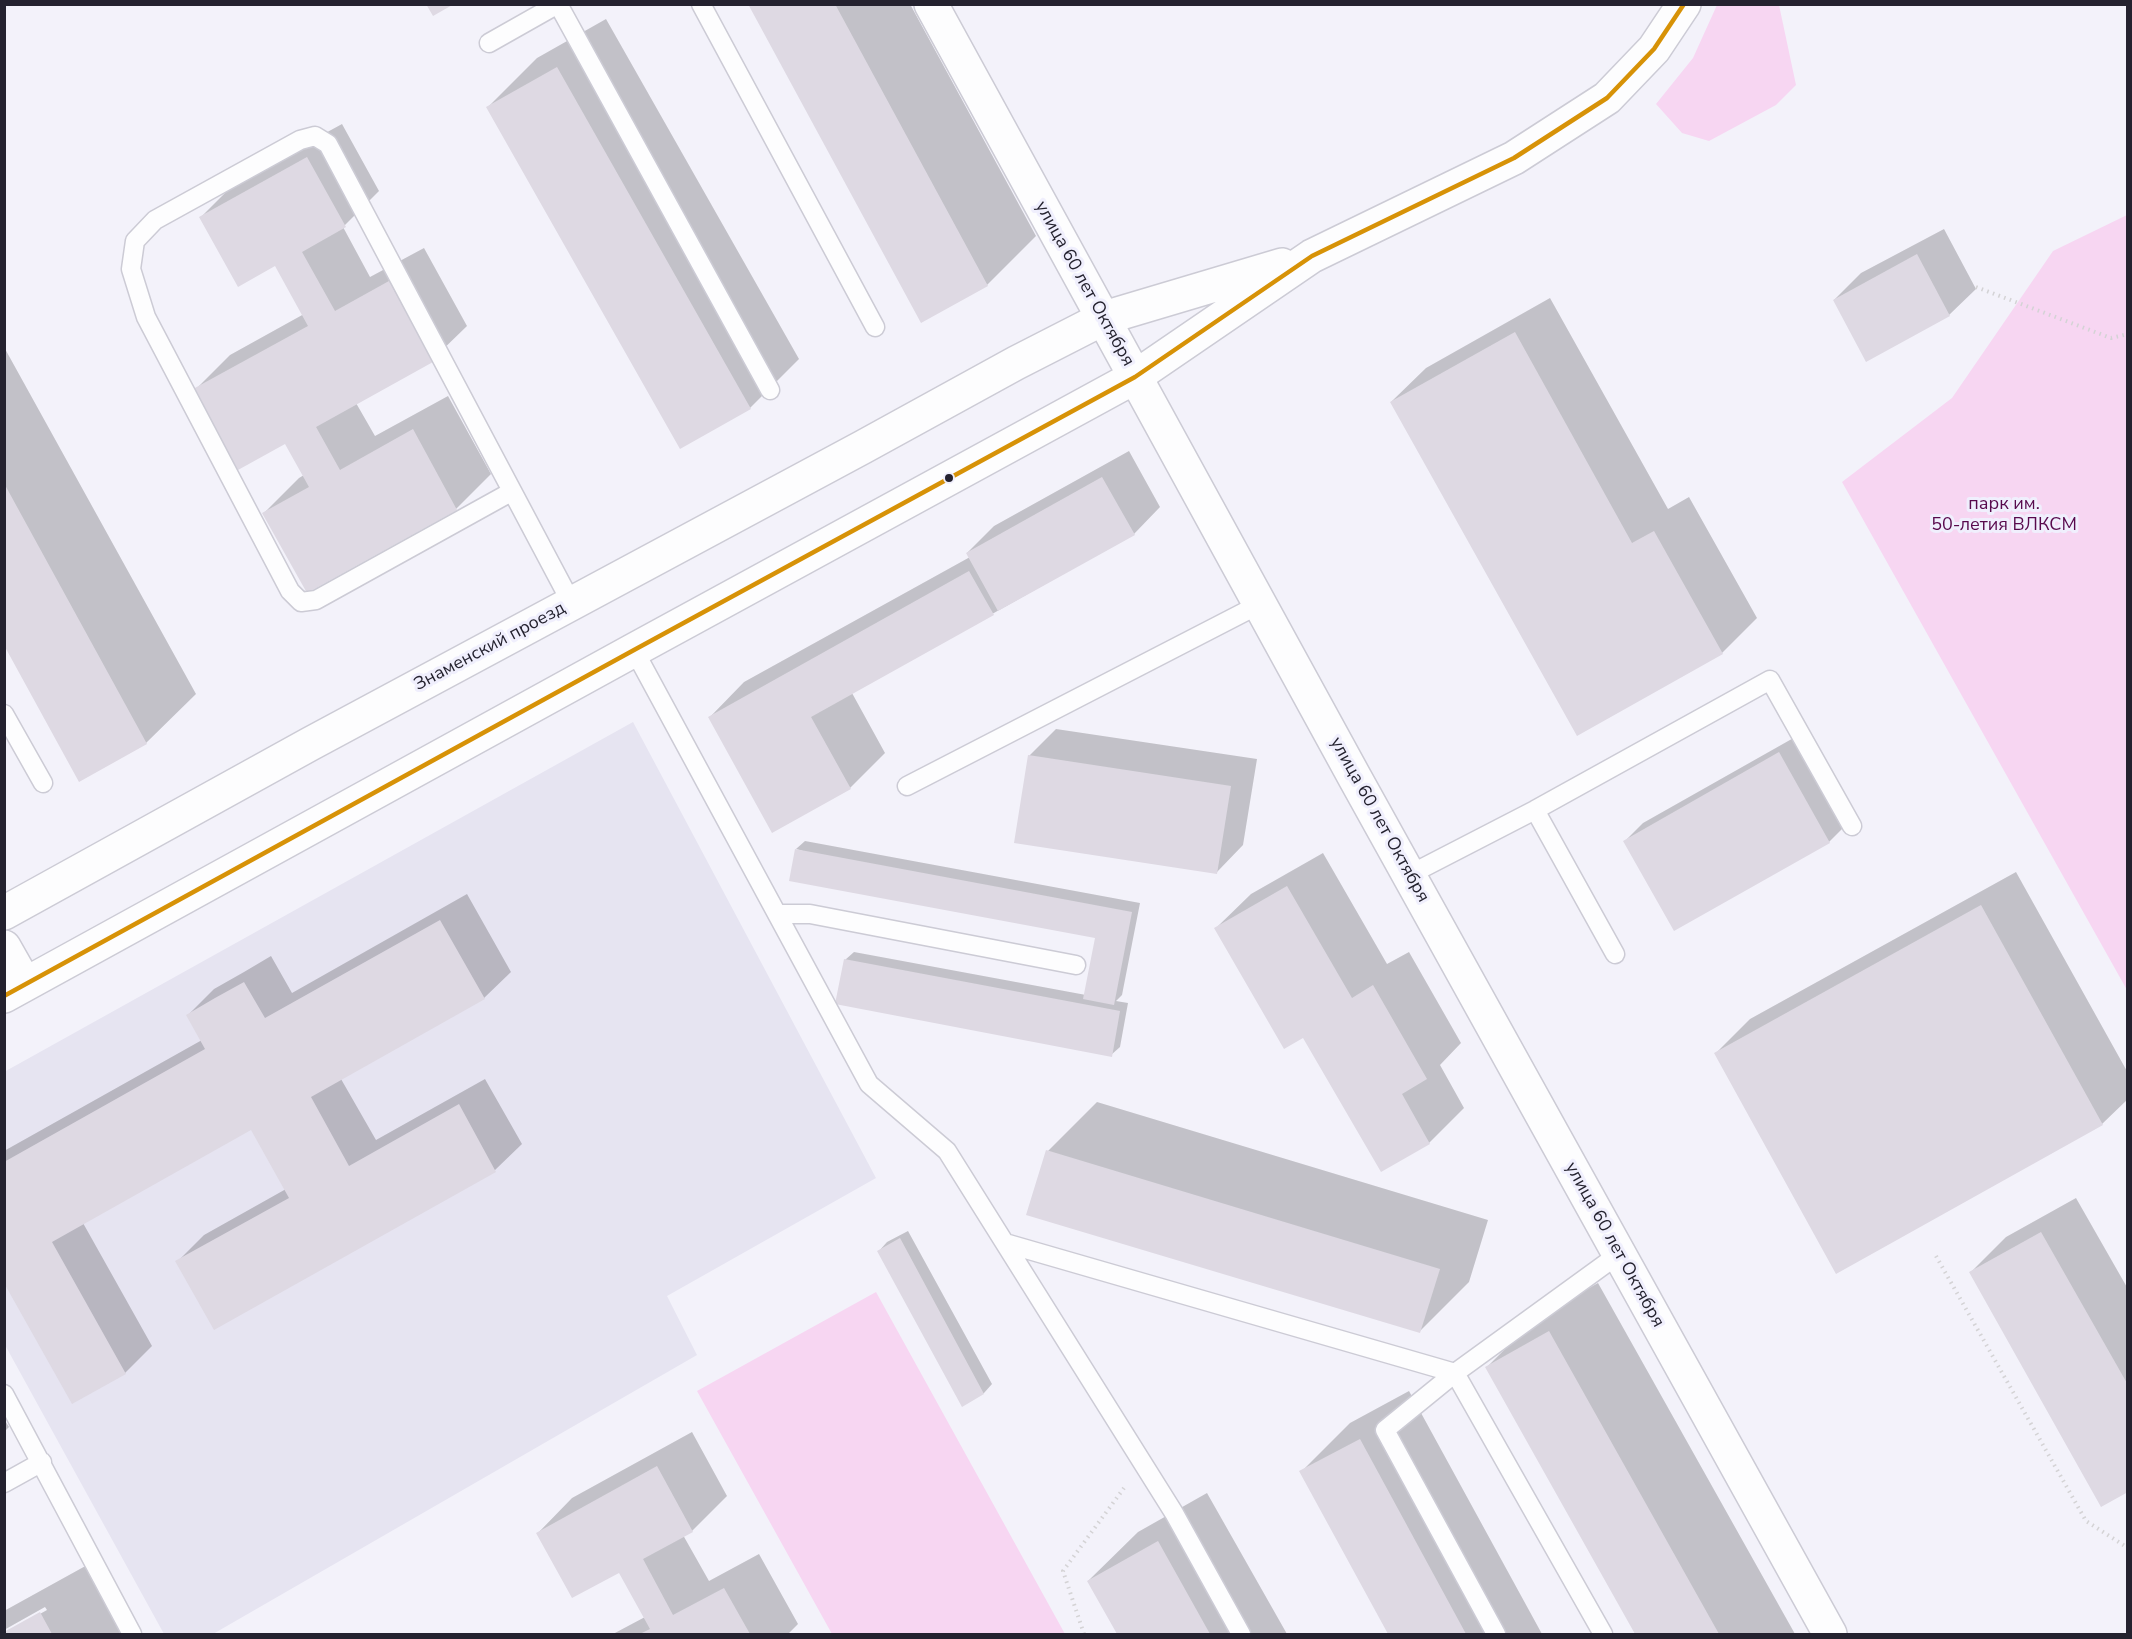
<!DOCTYPE html>
<meta charset="utf-8">
<style>
body{margin:0}
#map{position:relative;width:2132px;height:1639px;overflow:hidden;background:#f3f2fa;font-family:"Nunito Sans",sans-serif}
canvas{display:block}
.frame{position:absolute;inset:0;border:6px solid #24222f;pointer-events:none}
</style>
<div id="map">
<canvas width="2132" height="1639"></canvas>
<div class="frame"></div>
</div>
<script>
const context = document.querySelector('canvas').getContext('2d');
context.lineJoin = 'round';
function fill(path, color) {
  context.fillStyle = color;
  context.fill(path, 'evenodd');
}
function poly(rows) {
  const path = new Path2D();
  for (const r of rows) {
    path.moveTo(r[0], r[1]);
    for (let i = 2; i < r.length; i += 2) path.lineTo(r[i], r[i + 1]);
  }
  return path;
}
function stroke(path, color, width, dash) {
  context.strokeStyle = color;
  context.lineWidth = width;
  context.lineCap = dash ? 'butt' : 'round';
  context.setLineDash(dash || []);
  context.stroke(path);
}
function write(font, color, halo, rows, align = 'center') {
  context.font = font + ' "Nunito Sans",sans-serif';
  context.lineWidth = 6;
  context.setLineDash([]);
  context.textBaseline = 'middle';
  context.strokeStyle = halo;
  context.fillStyle = color;
  for (const [text, x, y, turn = 0] of rows) {
    context.save();
    context.translate(x, y);
    context.rotate((+turn || 0) * Math.PI / 180);
    context.textAlign = isNaN(turn) ? turn : align;
    if (halo) context.strokeText(text, 0, 0);
    context.fillText(text, 0, 0);
    context.restore();
  }
}
fill(poly([
 [633,722,876,1178,667,1296,697,1355,213,1634,164,1634,5,1345,4,1072]
]), '#e6e4f1');
fill(poly([
 [1717,5,1779,5,1796,85,1776,105,1709,141,1682,133,1656,104,1693,58],
 [2127,215,2127,990,1842,482,1952,398,2053,251],
 [876,1292,1065,1634,832,1634,697,1391]
]), '#f7d6f2');
fill(poly([
 [750,4,910,4,1036,236,987,285],
 [606,19,799,359,750,408,488,107,537,58],
 [342,124,379,191,343,227,370,277,424,248,467,326,432,360,356,403,375,436,448,396,491,474,456,509,264,513,299,478,304,475,286,442,195,390,230,355,304,314,276,264,201,217,236,182],
 [1944,229,1976,289,1949,315,1834,300,1861,273],
 [1550,298,1668,509,1689,497,1757,618,1722,653,1391,402,1426,368],
 [4,347,196,694,146,743,80,780,4,644],
 [1129,451,1160,507,1134,534,852,693,885,753,850,788,710,717,744,682,970,557,967,553,994,526],
 [1056,729,1257,759,1243,845,1217,872,1029,756],
 [1797,736,1847,824,1829,842,1675,929,1625,841,1643,823],
 [805,841,1140,903,1122,995,1116,1001,1128,1003,1120,1047,1111,1055,845,960,854,952,1086,995,1096,937,796,849],
 [1323,853,1387,964,1409,952,1461,1043,1440,1065,1464,1108,1429,1143,1381,1170,1304,1036,1216,928,1251,894],
 [2016,872,2128,1073,2128,1099,2102,1124,1715,1054,1750,1019],
 [467,894,511,972,484,998,341,1079,376,1140,485,1079,522,1144,495,1170,215,1328,177,1262,204,1235,286,1189,252,1128,83,1223,152,1346,125,1373,73,1402,4,1280,4,1151,202,1040,188,1015,214,989,244,972,271,956,292,993],
 [1097,1102,1488,1220,1469,1282,1420,1331,1048,1151],
 [2076,1198,2128,1289,2128,1490,1971,1272,2006,1237],
 [908,1231,992,1384,984,1393,962,1405,879,1251,887,1242],
 [1598,1283,1795,1634,1636,1634,1487,1367,1536,1318],
 [1409,1391,1542,1634,1390,1634,1301,1472,1350,1423],
 [4,1419,9,1427,4,1432],
 [692,1432,727,1496,692,1531,683,1535,709,1581,759,1554,798,1624,788,1634,613,1634,645,1617,619,1571,538,1533,572,1498],
 [1207,1493,1287,1634,1119,1634,1088,1581,1138,1532],
 [89,1564,124,1634,4,1634,47,1610,45,1607,4,1630,4,1611]
]), '#0003');
fill(poly([
 [426,4,454,4,433,16],
 [748,4,835,4,988,286,921,323],
 [557,67,751,409,680,449,486,107],
 [307,157,346,227,302,252,335,311,389,281,433,362,316,427,340,470,413,429,457,510,307,593,262,513,309,487,285,444,238,470,193,389,308,326,275,266,238,287,199,217],
 [1917,254,1950,316,1866,362,1833,300],
 [1515,332,1632,543,1654,531,1723,654,1577,736,1390,402],
 [1102,477,1135,535,998,611,966,553],
 [5,485,147,744,79,782,5,647],
 [969,571,994,615,811,717,851,789,772,833,708,717],
 [1779,752,1830,843,1674,931,1623,841],
 [1028,755,1231,786,1217,874,1014,843],
 [795,849,1132,912,1114,1005,1083,999,1095,938,789,881],
 [1287,886,1352,998,1373,985,1427,1079,1402,1094,1430,1144,1381,1172,1303,1038,1284,1049,1214,928],
 [1981,905,2103,1125,1836,1274,1714,1053],
 [440,920,485,999,311,1097,349,1166,459,1104,496,1172,214,1330,175,1261,289,1198,251,1130,52,1242,126,1374,72,1404,4,1283,4,1162,205,1049,186,1015,215,998,244,982,265,1018],
 [844,959,1120,1011,1112,1057,835,1004],
 [1046,1150,1440,1269,1420,1333,1026,1215],
 [2041,1232,2128,1385,2128,1492,2101,1507,1969,1272],
 [900,1238,984,1394,962,1407,877,1251],
 [1549,1331,1719,1634,1635,1634,1485,1367],
 [1360,1439,1466,1634,1388,1634,1299,1471],
 [657,1466,693,1532,643,1559,673,1615,724,1588,750,1634,640,1634,650,1629,619,1573,572,1598,536,1533],
 [1158,1541,1210,1634,1117,1634,1087,1581],
 [40,1612,52,1634,4,1634,4,1632]
]), '#ded9e3');
const lane = poly([
 [558,4,770,390],
 [701,4,875,327],
 [489,43,558,4],
 [511,492,316,600,301,602,290,591,146,317,131,269,135,241,155,220,300,140,315,136,328,144,572,604],
 [634,650,869,1084,947,1151,1174,1513,1241,1634],
 [4,714,43,783],
 [907,786,1260,604],
 [1535,810,1615,954],
 [1409,875,1535,810,1770,680,1852,826],
 [777,914,810,914,1076,965],
 [1005,1243,1455,1373,1619,1254],
 [4,1394,132,1634],
 [4,1483,42,1462],
 [1496,1634,1385,1430,1455,1373,1603,1634]
]);
const secondary = poly([
 [931,4,1355,778,1830,1634],
 [4,913,310,744,863,447,1016,363,1104,318,1282,265],
 [4,947,25,984],
 [4,996,634,650,1135,377,1312,256,1514,158,1607,98,1654,49,1684,4]
]);
stroke(lane, '#cccbd5', 21);
stroke(secondary, '#cccbd5', 36);
stroke(poly([
 [1976,287,2111,338,2128,334],
 [1936,1256,2086,1521,2128,1548],
 [1084,1634,1063,1571,1124,1488]
]), '#d4d3d5', 4, [1.5, 4.5]);
stroke(lane, '#fdfdfe', 18);
stroke(secondary, '#fdfdfe', 33);
stroke(poly([
 [4,996,634,650,1135,377,1312,256,1514,158,1607,98,1654,49,1684,4]
]), '#d79207', 4.5);
for (const [x, y, r, color] of [
 [949,478,5,"#24222f"]
]) {
  const dot = new Path2D();
  dot.arc(x, y, r, 0, 2 * Math.PI);
  context.fillStyle = color;
  context.fill(dot);
  stroke(dot, '#f0effd', 2);
}
write('18px', '#24222f', '#f0effd', [
 ["улица 60 лет Октября",1084,284,61],
 ["Знаменский проезд",490,647,-28],
 ["улица 60 лет Октября",1379,820,61],
 ["улица 60 лет Октября",1614,1245,61]
]);
write('18px', '#58094d', '#f0effd', [
 ["парк им.",2004,505],
 ["50-летия ВЛКСМ",2004,526]
]);
</script>
